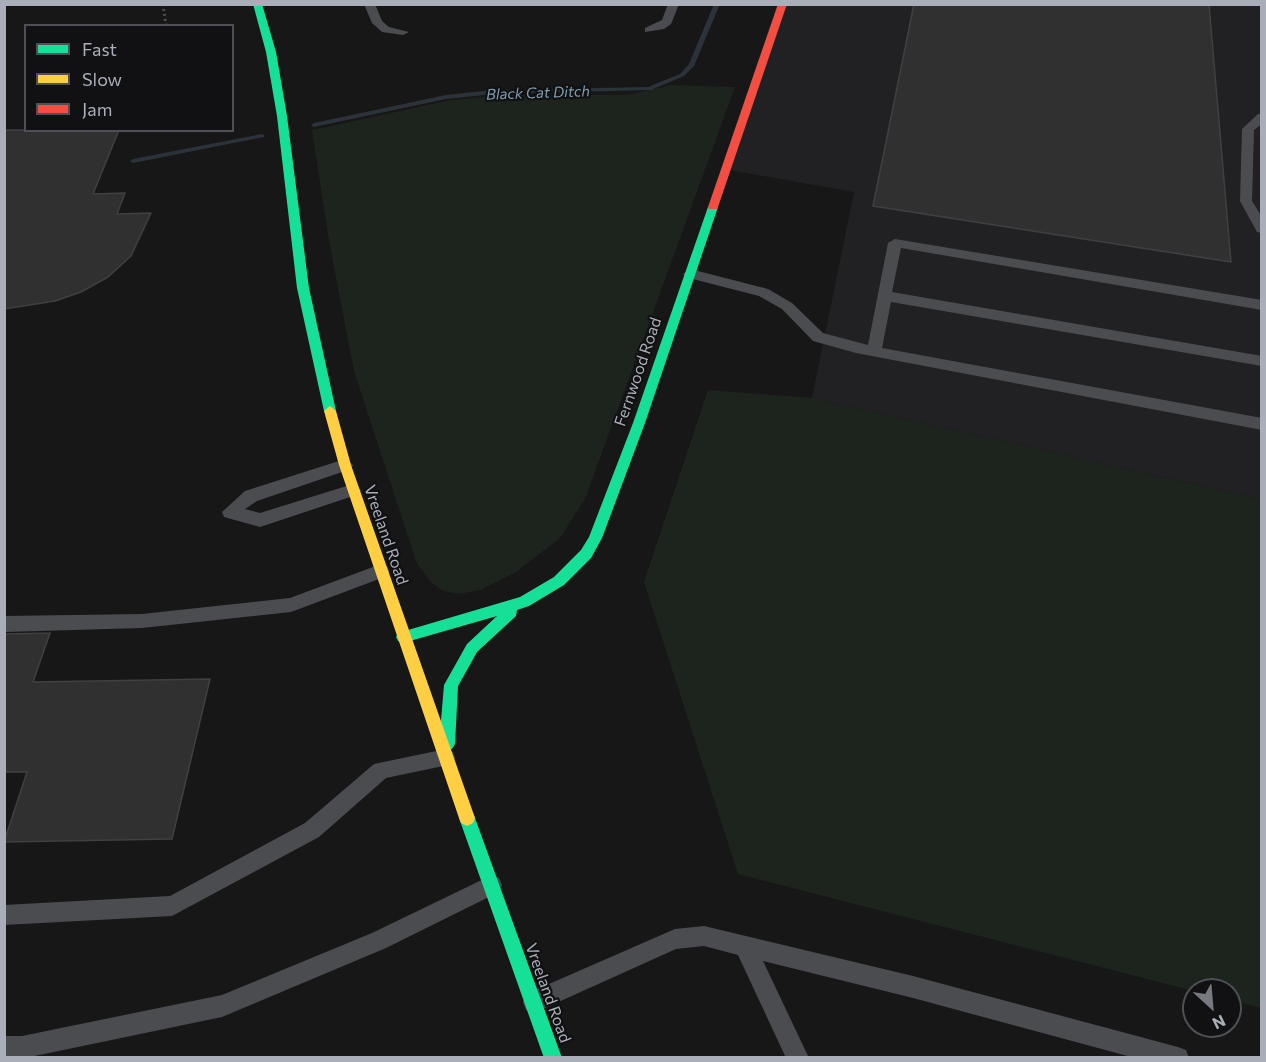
<!DOCTYPE html>
<style>
body{margin:0}
#map{position:relative;width:1266px;height:1062px;overflow:hidden;background:#171717;font-family:Commissioner,sans-serif}
canvas{display:block}
.frame{position:absolute;inset:0;border:6px solid #a9aeb8;pointer-events:none}
.legend{position:absolute;left:24px;top:24px;width:210px;height:108px;box-sizing:border-box;background:#111113;border:2px solid #4e5055;margin:0;padding:8px 10px;list-style:none;font-size:18px;color:#a9aeb8}
.legend li{display:flex;align-items:center;gap:12px;height:30px}
.legend b{width:30px;border:2px solid #4e5055}
.north{position:absolute;left:1182px;top:978px;width:60px;height:60px;box-sizing:border-box;background:#111113;border:2px solid #4e5055;border-radius:50%;rotate:154deg;font-size:16px;font-weight:700;line-height:24px;text-align:center;color:#a9aeb8}
.north::after{content:'';display:block;margin:auto;width:21px;height:27px;background:#767980;clip-path:polygon(50% 0,100% 100%,50% 72%,0 100%)}
</style>
<div id="map">
<canvas width="1266" height="1062"></canvas>
<div class="frame"></div>
<ul class="legend">
<li><b style="height:8px;background:#16e098"></b>Fast</li>
<li><b style="height:8px;background:#ffcf43"></b>Slow</li>
<li><b style="height:8px;background:#f24e42"></b>Jam</li>
</ul>
<div class="north">N</div>
</div>
<script>
const context = document.querySelector('canvas').getContext('2d');
context.lineJoin = 'round';
function fill(path, color) {
  context.fillStyle = color;
  context.fill(path, 'evenodd');
}
function poly(rows) {
  const path = new Path2D();
  for (const r of rows) {
    path.moveTo(r[0], r[1]);
    for (let i = 2; i < r.length; i += 2) path.lineTo(r[i], r[i + 1]);
  }
  return path;
}
function stroke(path, color, width, dash) {
  context.strokeStyle = color;
  context.lineWidth = width;
  context.lineCap = dash ? 'butt' : 'round';
  context.setLineDash(dash || []);
  context.stroke(path);
}
function write(font, color, halo, rows, align = 'center') {
  context.font = font + ' Commissioner,sans-serif';
  context.lineWidth = 4.5;
  context.setLineDash([]);
  context.textBaseline = 'middle';
  context.strokeStyle = halo;
  context.fillStyle = color;
  for (const [text, x, y, turn = 0] of rows) {
    context.save();
    context.translate(x, y);
    context.rotate((+turn || 0) * Math.PI / 180);
    context.textAlign = isNaN(turn) ? turn : align;
    if (halo) context.strokeText(text, 0, 0);
    context.fillText(text, 0, 0);
    context.restore();
  }
}
fill(poly([
 [780,5,1261,5,1261,499,812,398,854,192,724,169]
]), '#212123');
fill(poly([
 [671,85,735,87,585,499,560,538,516,572,480,590,459,594,443,591,431,582,417,564,354,371,329,241,312,130,451,100,512,95,628,95],
 [708,390,812,398,1261,499,1261,1008,1230,1000,1230,990,1194,991,738,874,644,582]
]), '#1d241e');
fill(poly([
 [714,4,720,4,694,66,684,76,651,90,493,94,446,99,314,127,311,125,314,123,446,95,493,90,648,87,680,74,689,64,714,4],
 [262,134,264,135,264,137,133,163,130,161,133,159,262,134]
]), '#2b3239');
const building = poly([
 [914,4,1209,4,1231,262,873,206,914,4],
 [4,130,119,130,93,194,125,193,117,214,151,213,131,256,108,277,81,292,55,301,4,309,4,130],
 [50,633,33,682,210,679,172,839,4,842,27,772,4,772,4,634,50,633]
]);
fill(building, '#303031');
stroke(building, '#3f4043', 1.5);
stroke(poly([
 [163,4,166,26]
]), '#4d4e52', 3, [2, 3]);
fill(poly([
 [364,4,375,4,382,21,389,27,409,32,403,35,382,32,372,23,364,4],
 [668,4,679,4,671,24,664,29,645,32,645,28,662,20,668,4],
 [1258,114,1262,114,1262,124,1254,130,1252,201,1262,217,1262,233,1257,232,1240,201,1242,129,1258,114],
 [895,239,1262,300,1262,310,901,248,892,292,1262,356,1262,366,891,302,882,348,1262,418,1262,430,856,353,813,341,782,309,759,296,685,277,683,274,690,269,768,289,792,303,823,333,868,345,888,243,895,239],
 [345,459,353,465,351,469,257,501,245,509,260,513,353,484,361,490,359,494,260,527,224,517,222,512,245,491,345,459],
 [381,564,387,566,389,571,387,576,291,612,142,628,4,632,4,616,142,614,290,598,381,564],
 [446,749,453,752,455,758,453,764,386,778,319,837,172,916,4,925,4,905,170,896,305,823,374,764,446,749],
 [492,875,499,878,502,885,499,892,386,948,222,1017,25,1058,4,1058,4,1036,22,1036,222,995,372,933,492,875],
 [704,926,913,976,1178,1047,1186,1050,1189,1058,1135,1058,913,998,763,961,809,1058,786,1058,738,955,704,946,676,949,534,1013,526,1010,523,1002,526,994,675,929,704,926]
]), '#4b4c50');
fill(poly([
 [253,4,262,4,276,52,287,116,309,288,336,411,330,416,324,411,297,288,277,116,266,52,253,4],
 [713,204,718,207,645,423,602,538,591,558,564,585,529,606,517,610,516,616,477,652,458,686,455,744,452,749,447,751,442,749,439,744,444,685,467,644,497,616,403,643,398,641,396,637,398,633,520,597,554,577,581,550,589,537,633,423,708,207,713,204],
 [467,810,473,813,475,818,562,1058,544,1058,459,818,461,813,467,810]
]), '#16e098');
fill(poly([
 [330,406,336,411,351,465,475,818,473,823,467,826,461,823,459,818,339,465,324,411,330,406]
]), '#ffcf43');
fill(poly([
 [778,4,787,4,718,207,717,209,709,209,708,207,778,4]
]), '#f24e42');
write('italic 15px', '#819cb1', '#111113', [
 ["Black Cat Ditch",538,93,-2]
]);
write('16px', '#a9aeb8', '#111113', [
 ["Fernwood Road",638,372,-71],
 ["Vreeland Road",386,535,71],
 ["Vreeland Road",548,993,70]
]);
</script>
